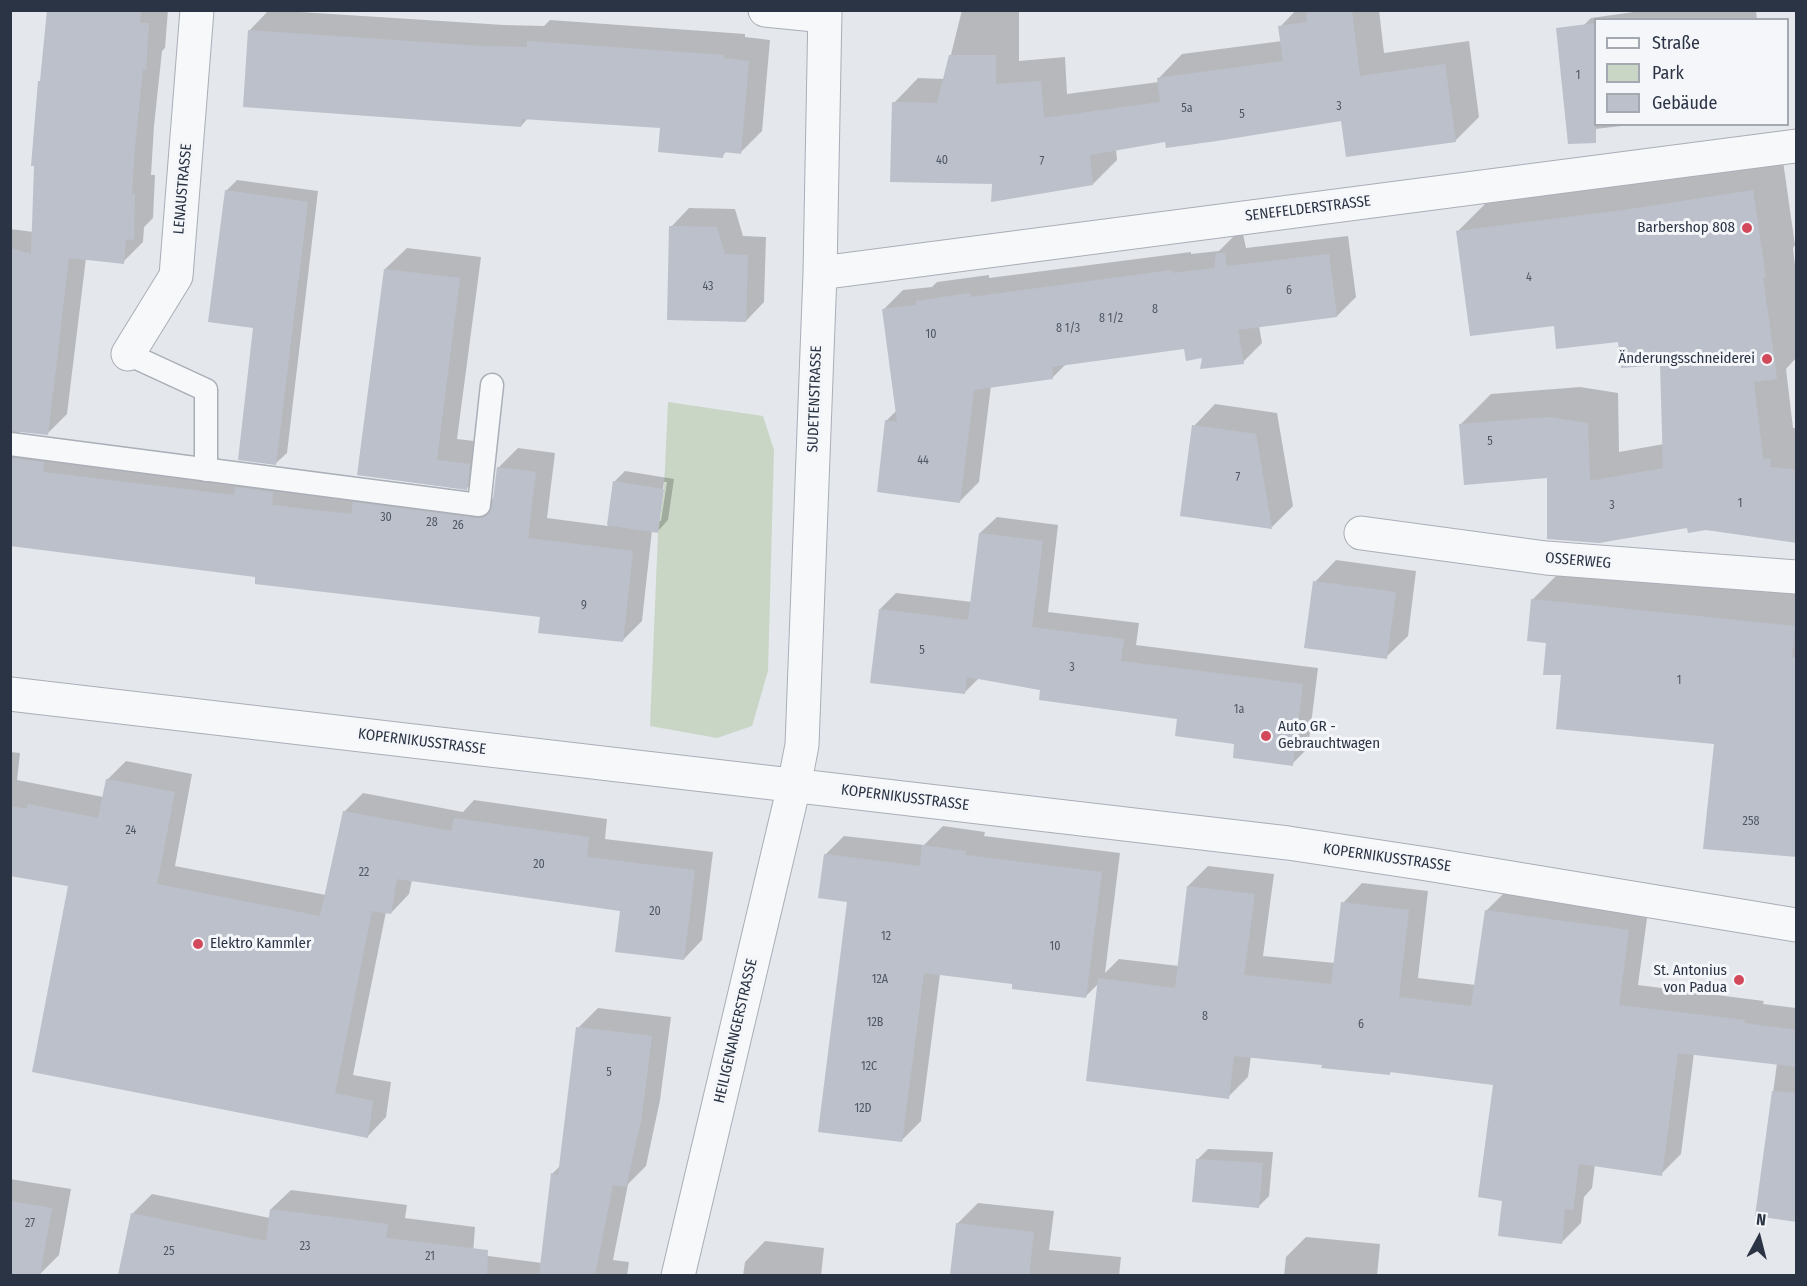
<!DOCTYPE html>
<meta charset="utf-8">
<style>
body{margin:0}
#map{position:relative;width:1807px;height:1286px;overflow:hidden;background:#e4e7ec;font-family:"Fira Sans Condensed",sans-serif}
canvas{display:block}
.frame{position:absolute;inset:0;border:12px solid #2b3445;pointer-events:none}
.legend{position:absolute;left:1594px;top:18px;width:195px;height:108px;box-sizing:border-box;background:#f4f6f9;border:2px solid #a4a8b1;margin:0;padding:8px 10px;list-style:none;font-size:18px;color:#2b3445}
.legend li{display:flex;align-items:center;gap:12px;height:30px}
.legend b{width:30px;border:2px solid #a4a8b1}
.north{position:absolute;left:1729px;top:1208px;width:60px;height:60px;-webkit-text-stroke:4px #f4f6f9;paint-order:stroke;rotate:7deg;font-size:16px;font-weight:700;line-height:24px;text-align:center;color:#2b3445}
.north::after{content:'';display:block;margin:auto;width:21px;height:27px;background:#2b3445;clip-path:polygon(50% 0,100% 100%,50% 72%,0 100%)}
</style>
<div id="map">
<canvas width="1807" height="1286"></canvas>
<div class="frame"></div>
<ul class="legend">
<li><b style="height:8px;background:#f7f8fa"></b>Straße</li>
<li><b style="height:16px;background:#c9d6c5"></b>Park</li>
<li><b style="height:16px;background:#bbc0ca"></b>Gebäude</li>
</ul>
<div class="north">N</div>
</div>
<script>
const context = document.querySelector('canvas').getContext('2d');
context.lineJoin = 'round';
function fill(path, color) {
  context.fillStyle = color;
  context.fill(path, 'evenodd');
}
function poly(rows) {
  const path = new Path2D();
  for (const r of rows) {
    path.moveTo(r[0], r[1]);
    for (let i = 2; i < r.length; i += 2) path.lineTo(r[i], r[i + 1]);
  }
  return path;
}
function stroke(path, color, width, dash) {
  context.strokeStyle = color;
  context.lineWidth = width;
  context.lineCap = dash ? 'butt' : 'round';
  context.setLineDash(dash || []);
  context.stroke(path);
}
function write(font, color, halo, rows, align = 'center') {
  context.font = font + ' "Fira Sans Condensed",sans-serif';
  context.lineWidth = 6;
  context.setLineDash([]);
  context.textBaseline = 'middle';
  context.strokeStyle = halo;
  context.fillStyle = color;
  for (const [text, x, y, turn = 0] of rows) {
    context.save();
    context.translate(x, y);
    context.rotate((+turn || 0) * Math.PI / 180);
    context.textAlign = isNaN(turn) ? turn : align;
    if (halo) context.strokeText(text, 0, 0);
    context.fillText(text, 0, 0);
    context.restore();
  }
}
fill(poly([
 [668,402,763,416,774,450,768,671,752,726,717,738,650,726,658,533,664,489]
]), '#c9d6c5');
fill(poly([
 [48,10,168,10,165,48,162,51,154,126,151,175,155,175,153,218,144,227,143,242,123,262,86,258,67,414,47,434,18,430,21,435,495,499,498,468,518,448,555,453,547,518,608,526,614,482,625,471,674,479,668,520,658,531,652,530,642,621,622,641,542,615,10,543,10,229,34,232,39,82,42,79],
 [664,482,667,482,661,521,658,521],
 [269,10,504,25,544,26,550,20,745,34,745,37,770,40,762,131,740,153,727,151,722,156,662,127,528,118,521,126,249,31],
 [962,10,1019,10,1019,61,1065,57,1067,94,1159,82,1158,79,1182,54,1282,41,1280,27,1296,10,1379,10,1384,53,1469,41,1479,117,1455,141,1343,119,1166,141,1116,149,1117,160,1093,184,993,183,894,103,918,78,945,79],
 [1648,10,1756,10,1757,20,1596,20,1596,124,1639,124,1569,132,1560,49,1591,18],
 [1783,161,1795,245,1793,248,1796,274,1796,358,1786,369,1793,428,1796,428,1796,542,1689,526,1461,424,1491,394,1580,387,1618,393,1619,452,1664,444,1661,363,1619,340,1555,324,1458,231,1488,201],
 [237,180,318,191,287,453,276,463,255,326,226,191],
 [689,208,735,209,743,236,766,237,764,302,746,321,671,227],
 [1236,234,1243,234,1246,248,1348,236,1356,297,1337,316,1259,326,1262,343,1243,362,1203,356,1185,347,1066,364,1053,377,991,386,979,482,960,501,886,421,897,410,884,309,903,290,932,287,937,282,989,275,989,278,1191,252,1191,254,1219,251],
 [407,248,481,257,457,439,491,443,488,467,467,488,358,474,385,269],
 [1215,404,1277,413,1293,506,1272,527,1194,426],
 [997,517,1058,525,1048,612,1139,623,1136,645,1318,668,1308,748,1292,764,1236,742,1179,717,979,678,964,693,880,609,896,593,972,602,980,533],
 [1578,554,1796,576,1796,856,1716,743,1563,674,1548,642,1532,600],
 [1336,560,1416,571,1408,636,1386,657,1315,582],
 [10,752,20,753,17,780,103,797,107,780,126,761,192,774,175,866,326,895,344,812,363,793,463,812,474,800,607,819,605,839,713,852,702,940,684,959,622,910,412,880,409,894,391,913,386,912,353,1075,391,1082,386,1117,368,1136,70,885,10,863],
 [943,826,985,832,984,836,1120,853,1105,973,1119,959,1179,966,1188,886,1208,866,1274,874,1263,956,1335,963,1343,903,1362,883,1428,891,1418,978,1476,985,1486,911,1506,891,1648,911,1638,985,1764,1001,1763,1004,1796,1008,1796,1220,1757,1215,1777,1063,1694,1053,1681,1154,1661,1174,1595,1164,1592,1188,1584,1197,1581,1223,1561,1243,1504,1200,1495,1083,1392,1071,1389,1074,1323,1064,1251,1056,1248,1077,1228,1097,1099,983,1086,996,1013,983,940,974,921,1121,902,1140,849,900,825,855,844,836,924,845],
 [598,1008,671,1017,660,1100,646,1166,628,1184,613,1260,629,1262,627,1276,120,1276,132,1214,152,1194,270,1218,271,1209,291,1190,407,1205,405,1218,475,1227,473,1254,542,1263,552,1174,561,1165,578,1028],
 [1208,1149,1273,1152,1269,1196,1259,1206,1197,1160],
 [10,1179,71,1189,59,1255,40,1274,10,1269],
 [978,1203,1054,1211,1049,1250,1121,1257,1119,1276,952,1276,958,1223],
 [1306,1237,1380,1244,1377,1276,1284,1276,1286,1257],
 [765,1241,824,1248,821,1276,743,1276,745,1262]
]), '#0003');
fill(poly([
 [47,10,141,10,140,23,149,23,146,70,143,69,135,147,132,194,135,194,134,240,126,239,124,264,69,258,48,435,10,431,10,248,31,254,34,166,31,166,38,81,40,81],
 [1306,10,1352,10,1360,76,1445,64,1456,142,1346,157,1341,121,1217,141,1166,148,1165,142,1090,155,1093,185,991,202,992,184,890,182,892,102,937,103,949,55,996,55,996,84,1041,81,1044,118,1160,102,1157,78,1283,61,1278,26,1307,22],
 [1596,23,1596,143,1568,144,1556,28],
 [248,30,481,46,527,47,527,41,724,55,724,58,749,61,741,154,724,152,723,158,658,152,660,128,522,119,521,127,243,107],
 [225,190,308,202,276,465,238,460,253,328,208,322],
 [1753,190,1766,277,1763,277,1777,379,1754,382,1763,458,1771,459,1770,467,1797,470,1797,543,1706,530,1688,533,1687,528,1599,543,1547,539,1547,478,1464,485,1459,424,1549,417,1588,423,1590,481,1663,468,1660,365,1621,368,1618,342,1556,349,1554,326,1470,336,1456,231,1624,210],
 [669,226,717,227,725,254,748,255,746,322,667,320],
 [1216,253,1225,253,1227,266,1329,254,1337,317,1238,330,1244,364,1200,369,1202,358,1186,361,1184,349,1052,367,1053,379,974,390,960,503,877,492,885,420,897,422,882,309,916,305,916,301,970,293,971,297,1172,270,1173,273,1214,268],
 [384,269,460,278,437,460,470,464,467,490,357,475],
 [1192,425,1256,434,1272,529,1180,516],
 [10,458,44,462,43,472,234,495,235,487,273,492,272,505,351,514,353,502,477,518,485,517,489,513,492,507,497,467,536,472,528,538,633,551,623,642,538,633,540,617,255,584,255,577,10,546],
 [613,481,664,489,658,533,607,525],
 [979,533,1043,541,1032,627,1124,639,1121,661,1303,684,1293,766,1233,758,1234,744,1175,736,1177,719,1039,700,1040,690,967,677,965,694,870,683,879,609,968,620],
 [1313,581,1396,592,1387,659,1304,648],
 [1531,599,1795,626,1792,657,1797,658,1797,857,1703,849,1714,744,1556,729,1561,675,1543,675,1546,643,1527,641],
 [106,779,175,792,157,884,320,916,343,811,451,831,454,818,589,837,587,857,695,870,684,960,615,952,620,911,397,879,391,914,372,911,335,1093,373,1101,368,1138,32,1072,68,886,10,876,10,806,27,809,28,804,98,818],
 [922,845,966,851,966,855,1102,872,1086,998,1012,989,1012,984,924,973,902,1142,818,1132,847,902,818,898,824,854,920,866],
 [1187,886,1255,894,1244,975,1331,984,1341,902,1409,910,1399,997,1471,1006,1485,910,1629,930,1619,1005,1745,1020,1744,1023,1797,1030,1797,1067,1678,1053,1662,1176,1579,1164,1573,1210,1565,1209,1562,1244,1498,1236,1502,1201,1478,1197,1493,1085,1390,1072,1390,1075,1321,1068,1322,1065,1234,1056,1229,1099,1086,1081,1098,978,1175,988],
 [576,1027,652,1036,641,1121,626,1187,613,1185,595,1275,539,1275,551,1173,558,1175],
 [1772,1091,1797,1093,1797,1222,1755,1216],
 [1196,1159,1263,1163,1259,1208,1192,1202],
 [10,1201,52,1208,40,1275,10,1275],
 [270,1209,388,1224,386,1238,488,1250,487,1275,118,1275,131,1213,266,1241],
 [956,1223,1034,1232,1029,1275,950,1275]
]), '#bbc0ca');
const lane = poly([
 [128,354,206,390,206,470],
 [10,444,479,505,492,385]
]);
const street = poly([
 [765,10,825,16],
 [820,273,1796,146],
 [128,354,176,276,197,10],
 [1361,533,1546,558,1796,577],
 [10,694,1288,843,1427,864,1796,925],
 [678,1276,794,786,802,745,820,273,825,10]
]);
stroke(lane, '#a9aeb7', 25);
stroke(street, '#a9aeb7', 35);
stroke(lane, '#f7f8fa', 22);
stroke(street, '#f7f8fa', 33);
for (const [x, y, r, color] of [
 [1747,228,6,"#d1495b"],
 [1767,359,6,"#d1495b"],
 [1266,736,6,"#d1495b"],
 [198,944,6,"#d1495b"],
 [1739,980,6,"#d1495b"]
]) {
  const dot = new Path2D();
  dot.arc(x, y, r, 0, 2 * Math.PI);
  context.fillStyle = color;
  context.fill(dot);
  stroke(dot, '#f4f6f9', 2);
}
write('12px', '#4f5766', null, [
 ["1",1578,76],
 ["3",1339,107],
 ["5a",1187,109],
 ["5",1242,115],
 ["40",942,161],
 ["7",1042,162],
 ["4",1529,278],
 ["43",708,287],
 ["6",1289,291],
 ["8",1155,310],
 ["8 1/2",1111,319],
 ["8 1/3",1068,329],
 ["10",931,335],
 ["5",1490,442],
 ["44",923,461],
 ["7",1238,478],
 ["1",1740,504],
 ["3",1612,506],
 ["30",386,518],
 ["28",432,523],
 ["26",458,526],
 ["9",584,606],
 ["5",922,651],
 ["3",1072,668],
 ["1",1679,681],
 ["1a",1239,710],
 ["258",1751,822],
 ["24",131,831],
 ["20",539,865],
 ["22",364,873],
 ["20",655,912],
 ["12",886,937],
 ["10",1055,947],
 ["12A",880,980],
 ["8",1205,1017],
 ["12B",875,1023],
 ["6",1361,1025],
 ["12C",869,1067],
 ["5",609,1073],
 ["12D",863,1109],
 ["27",30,1224],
 ["23",305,1247],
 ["25",169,1252],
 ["21",430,1257]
]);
write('15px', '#2b3445', '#f4f6f9', [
 ["LENAUSTRASSE",183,189,-85],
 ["SENEFELDERSTRASSE",1308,209,-7],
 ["SUDETENSTRASSE",815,399,-88],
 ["OSSERWEG",1578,561,5],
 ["KOPERNIKUSSTRASSE",422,742,7],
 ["KOPERNIKUSSTRASSE",905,798,7],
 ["KOPERNIKUSSTRASSE",1387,858,8],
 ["HEILIGENANGERSTRASSE",736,1031,-77]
]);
write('15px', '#2b3445', '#f4f6f9', [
 ["Barbershop 808",1735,228],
 ["Änderungsschneiderei",1755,359],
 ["Auto GR -",1278,727,"left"],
 ["Gebrauchtwagen",1278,744,"left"],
 ["Elektro Kammler",210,944,"left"],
 ["St. Antonius",1727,971],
 ["von Padua",1727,988]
], 'right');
</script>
